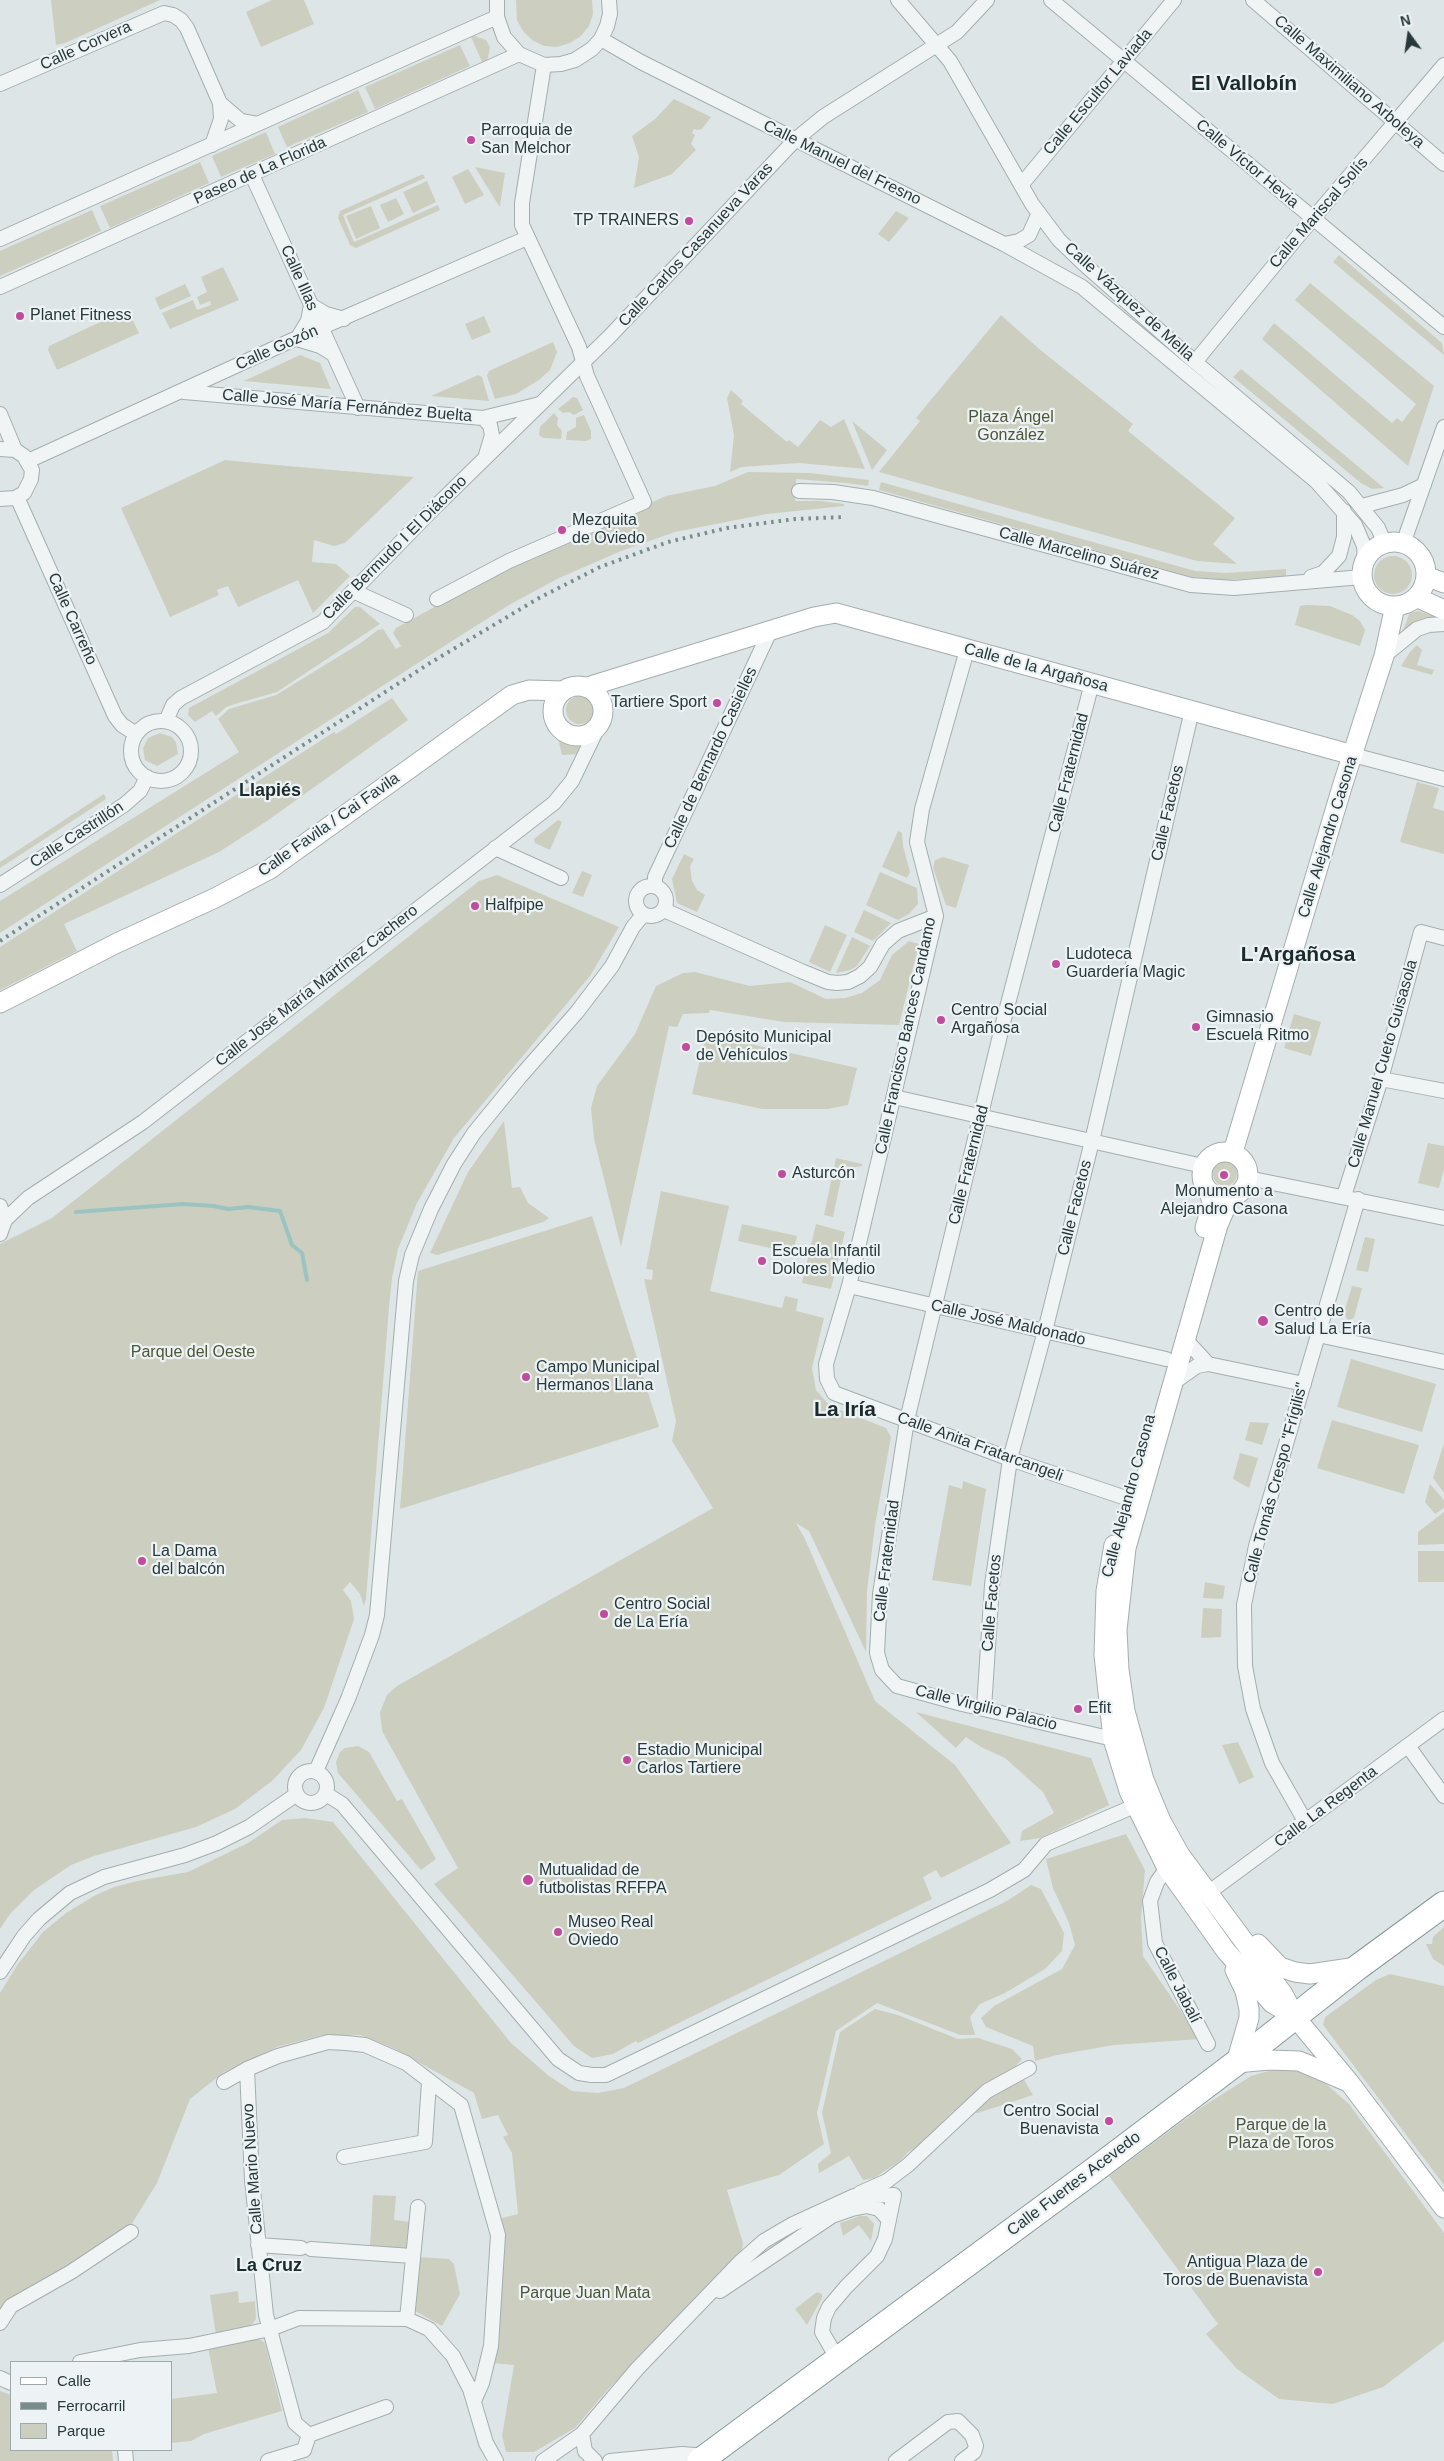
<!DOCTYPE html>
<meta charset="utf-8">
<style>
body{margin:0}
#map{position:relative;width:1444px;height:2461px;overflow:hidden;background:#dee5e6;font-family:Helvetica,sans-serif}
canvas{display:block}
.legend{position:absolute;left:10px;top:2361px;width:162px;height:90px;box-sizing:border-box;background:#edf3f4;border:1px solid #9ea9aa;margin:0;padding:6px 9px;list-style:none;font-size:15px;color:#28393b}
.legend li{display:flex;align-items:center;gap:10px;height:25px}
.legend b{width:25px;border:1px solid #9ea9aa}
.north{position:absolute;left:1384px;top:10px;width:50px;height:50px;-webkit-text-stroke:4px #edf3f4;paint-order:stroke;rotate:346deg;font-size:14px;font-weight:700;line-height:20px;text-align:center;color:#28393b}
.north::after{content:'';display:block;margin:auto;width:18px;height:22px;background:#28393b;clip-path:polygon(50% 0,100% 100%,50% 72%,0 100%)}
</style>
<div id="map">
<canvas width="1444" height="2461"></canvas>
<ul class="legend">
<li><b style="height:6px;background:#fff"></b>Calle</li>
<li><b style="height:6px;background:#788c8e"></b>Ferrocarril</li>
<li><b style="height:14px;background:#cccfbf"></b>Parque</li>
</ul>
<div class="north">N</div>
</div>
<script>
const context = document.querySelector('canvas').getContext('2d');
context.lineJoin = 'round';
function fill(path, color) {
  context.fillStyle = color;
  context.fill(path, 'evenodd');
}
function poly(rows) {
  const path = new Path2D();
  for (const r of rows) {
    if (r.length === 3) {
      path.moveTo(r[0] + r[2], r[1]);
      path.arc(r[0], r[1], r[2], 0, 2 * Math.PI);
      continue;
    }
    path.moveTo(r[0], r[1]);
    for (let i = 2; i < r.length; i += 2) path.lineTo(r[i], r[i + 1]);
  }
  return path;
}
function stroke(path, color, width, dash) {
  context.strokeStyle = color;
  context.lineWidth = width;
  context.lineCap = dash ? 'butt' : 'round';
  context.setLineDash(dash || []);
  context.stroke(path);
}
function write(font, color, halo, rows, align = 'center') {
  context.font = font + ' Helvetica,sans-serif';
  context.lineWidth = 4.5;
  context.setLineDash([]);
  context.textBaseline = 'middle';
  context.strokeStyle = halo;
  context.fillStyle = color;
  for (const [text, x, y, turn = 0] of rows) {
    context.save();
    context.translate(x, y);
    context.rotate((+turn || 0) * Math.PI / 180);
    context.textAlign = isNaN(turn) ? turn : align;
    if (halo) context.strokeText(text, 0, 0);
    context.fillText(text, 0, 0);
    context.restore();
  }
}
fill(poly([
 [51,0,160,0,65,43,56,45],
 [272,0,304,0,314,24,261,47,246,12],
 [516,0,592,0,593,14,589,26,581,36,570,43,557,47,544,46,532,40,523,31,517,20],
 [475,36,486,40,490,47,488,58,483,64,471,37],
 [460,45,470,66,375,109,365,87],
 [358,90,368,112,287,147,278,127],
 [674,99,711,117,702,129,697,130,694,129,692,133,695,135,691,144,696,150,672,174,634,188,639,157,632,136,655,119],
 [266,132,275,154,221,177,212,156],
 [200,162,209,183,110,228,100,206],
 [475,167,505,173,500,206,499,206],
 [468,169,484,195,465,204,452,177],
 [423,174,425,178,343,215,354,242,438,205,440,210,356,248,350,245,338,218,340,211],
 [427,181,436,202,413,213,403,192],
 [396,198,404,214,388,222,380,205],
 [371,206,380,228,356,239,346,216],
 [92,210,101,231,0,276,0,251],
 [896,211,909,218,889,242,878,234],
 [1339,255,1442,343,1444,355,1333,262],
 [223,267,239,300,170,329,162,313,193,300,197,310,211,305,210,301,200,305,197,297,207,292,201,277],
 [1310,283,1434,386,1408,466,1262,339,1274,323,1392,423,1397,418,1402,422,1416,404,1295,300],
 [185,284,191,296,160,310,155,298],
 [124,311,126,314,129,313,139,333,57,370,48,350,49,346],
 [1001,315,1038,348,1133,424,1128,431,1235,518,1213,544,1237,564,1197,561,879,472,920,421,916,418],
 [484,316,491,332,472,340,465,324],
 [553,342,557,352,550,370,539,380,516,394,495,399,487,376,489,371],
 [300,355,320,363,331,389,244,381],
 [1241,369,1384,488,1372,489,1361,483,1233,377],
 [478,375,482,377,489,401,431,396],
 [731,390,743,401,741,404,787,442,789,440,798,447,820,420,831,427,844,419,865,469,799,463,742,467,730,472,734,435,727,398],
 [573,397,577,398,583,410,574,415,569,412,563,413,558,409],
 [554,413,558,418,557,425,562,431,561,439,543,438,539,435,540,427],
 [584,415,591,431,591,439,586,441,566,440,567,432,576,427,576,418],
 [852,421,887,450,872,470],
 [225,460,265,464,414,477,345,543,334,546,314,540,312,562,336,564,350,576,313,613,298,580,238,607,228,586,217,590,219,595,170,617,121,508],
 [748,472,810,473,869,480,868,486,846,483,796,479,795,501,821,501,844,504,844,506,767,514,675,532,621,551,557,579,509,605,452,641,0,933,0,901,239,752,218,719,229,709,276,695,359,644,378,630,383,629,396,649,401,646,393,633,396,628,513,564,606,524,635,518,639,508,666,496,715,486],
 [881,482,1195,571,1226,573,1286,569,1286,576,1225,580,1192,577,879,490],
 [1393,575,19],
 [1307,605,1330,606,1352,615,1360,621,1365,630,1360,646,1295,625,1300,606],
 [355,607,360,607,380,624,277,692,235,704,226,707,216,716,212,711,195,722,188,715,189,708,328,633],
 [1418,611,1439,618,1416,624,1403,631,1409,614],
 [1417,645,1422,650,1417,665,1434,670,1432,675,1401,666,1410,652],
 [580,710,14],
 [392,698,408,720,267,821,219,852,64,924,77,951,0,990,0,947,334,732,336,734],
 [160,733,172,737,176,742,178,754,157,766,145,760,143,748,148,738],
 [560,733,570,739,586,740,580,754,562,755,557,734],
 [1417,782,1439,788,1433,808,1444,811,1444,854,1400,842],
 [104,794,106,799,0,868,0,862],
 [558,820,562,822,550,850,535,843,534,839],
 [898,831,902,833,903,846,910,872,907,878,882,867],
 [684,854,694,859,690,866,692,881,697,890,705,895,697,912,677,903,672,879],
 [943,857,969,865,956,908,946,905,933,868,935,860],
 [582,871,592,875,583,897,572,893],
 [880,872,917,888,918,904,909,914,898,920,866,905],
 [497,875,619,927,590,976,454,1138,417,1203,398,1249,392,1278,389,1307,366,1599,364,1606,360,1594,350,1582,343,1590,351,1601,354,1619,324,1708,301,1750,272,1781,235,1809,196,1827,94,1856,71,1865,34,1890,10,1914,0,1929,0,1244,52,1218,479,881],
 [864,910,891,923,873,941,854,932],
 [825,925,847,935,830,972,809,962],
 [852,937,870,946,857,966,850,970,836,973],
 [909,941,919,944,899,1025,784,1022,710,1010,709,1013,683,1014,677,1027,669,1026,621,1247,594,1139,591,1108,597,1086,635,1034,656,986,683,973,695,972,750,986,790,982,826,999,845,998,862,993,880,980,892,955],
 [1294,1014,1321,1022,1311,1056,1284,1048],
 [706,1034,857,1068,848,1105,828,1109,762,1109,692,1094],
 [504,1121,512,1188,520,1187,528,1203,549,1218,543,1222,437,1255,430,1253,468,1172],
 [1428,1143,1444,1146,1444,1169,1439,1188,1418,1183],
 [836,1158,862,1164,862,1166,849,1168,842,1174,833,1217,824,1215],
 [1225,1174,12],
 [661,1191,729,1206,710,1291,782,1308,785,1296,798,1299,796,1311,824,1318,812,1368,816,1390,830,1406,886,1428,891,1437,875,1525,867,1591,866,1652,809,1531,796,1523,805,1539,875,1701,955,1765,1011,1843,941,1878,936,1870,923,1877,932,1899,638,2043,636,2041,613,2054,592,2058,574,2046,434,1884,458,1868,382,1731,380,1712,387,1695,397,1686,713,1508,672,1441,676,1421,644,1279,652,1280,653,1270,646,1269],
 [592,1216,659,1427,400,1509,418,1271],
 [742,1224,797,1236,793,1253,738,1241],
 [816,1224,845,1232,831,1289,802,1283],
 [1365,1237,1375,1239,1368,1272,1356,1270],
 [1352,1286,1362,1288,1354,1318,1348,1321,1344,1313],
 [1351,1359,1436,1384,1422,1432,1337,1407],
 [1332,1420,1419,1445,1404,1494,1317,1468],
 [1250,1422,1269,1423,1262,1445,1245,1440],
 [1444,1443,1444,1493,1433,1478],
 [1240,1453,1258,1458,1249,1488,1233,1479],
 [963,1481,986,1489,971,1586,932,1580,949,1485,962,1489],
 [1430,1484,1444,1500,1444,1508,1435,1514,1425,1502],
 [1444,1512,1444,1544,1418,1545,1418,1532],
 [1418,1551,1444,1551,1444,1582,1418,1582],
 [1205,1582,1225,1586,1223,1599,1203,1598],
 [1203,1608,1222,1609,1221,1637,1201,1638],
 [916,1712,1091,1758,1109,1805,1040,1838,1020,1841,1022,1831,1054,1813,1043,1792,1005,1758,981,1747,966,1737,956,1748],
 [1238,1742,1254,1777,1239,1784,1222,1745],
 [358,1746,369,1752,397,1801,402,1799,436,1859,421,1870,338,1773,336,1762,340,1752,345,1748],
 [305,1818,333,1822,511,2043,549,2076,572,2091,598,2093,624,2088,1007,1901,1031,1885,1041,1889,1064,1933,1062,1951,1045,1969,1005,1993,980,2004,970,2017,975,2035,960,2035,877,2003,836,2031,817,2113,824,2144,779,2175,727,2190,743,2243,740,2262,609,2388,575,2428,534,2452,506,2452,502,2436,514,2365,492,2363,498,2219,518,2214,512,2153,503,2137,508,2135,498,2115,482,2119,474,2093,393,2048,360,2035,322,2035,277,2047,224,2072,190,2099,157,2183,128,2230,0,2316,0,1993,18,1964,43,1932,66,1913,94,1896,114,1887,137,1881,188,1872,248,1843,282,1820],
 [1126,1834,1145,1870,1141,1918,1143,1956,1200,2039,1114,2045,1057,2055,1035,2061,1033,2046,986,2027,981,2018,994,2006,1062,1969,1075,1945,1069,1923,1053,1888,1046,1859],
 [1444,1927,1444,1966,1433,1959,1426,1944,1432,1944,1433,1937],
 [1390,1974,1444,1986,1444,2185,1323,2025,1325,2017,1376,1980],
 [875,2009,898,2015,958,2039,978,2038,1012,2049,1022,2059,1016,2066,1033,2095,978,2113,953,2111,920,2146,908,2152,900,2161,874,2178,863,2180,849,2156,819,2173,818,2164,831,2153,822,2113,840,2032],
 [1272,2070,1297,2070,1326,2084,1349,2104,1444,2233,1444,2341,1383,2387,1333,2404,1279,2399,1237,2369,1206,2334,1218,2324,1109,2176,1199,2109,1251,2076],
 [373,2195,396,2196,394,2220,410,2222,407,2248,370,2246],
 [860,2216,867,2216,874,2224,871,2241,859,2225,843,2236,840,2223],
 [418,2257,449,2259,454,2264,460,2294,442,2326,415,2311],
 [238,2291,239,2303,255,2301,256,2319,250,2327,216,2336,210,2295],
 [817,2292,822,2294,822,2298,807,2325,795,2309],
 [258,2338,265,2343,282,2411,204,2434,191,2441,171,2443,171,2399,217,2393,208,2347],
 [0,2391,11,2395,11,2450,112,2450,113,2461,0,2461]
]), '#cccfbf');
stroke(poly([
 [76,1212,183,1204,214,1206,228,1209,248,1207,280,1211,292,1245,302,1253,307,1280]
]), '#9bc3c2', 4);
const street = poly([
 [497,0,497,17,504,37,519,54,544,65,561,64,575,60,592,49,601,39,607,26,610,14,609,0],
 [898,0,950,61,1032,204,1059,240,1084,264,1195,362,1349,492,1378,528,1385,544],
 [1051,0,1444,327],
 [1253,0,1444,164],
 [601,39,641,62,1004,244,1082,287,1316,481,1355,525,1364,546,1365,562],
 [0,84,164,13,173,15,181,20,187,28,220,103,241,121,258,124],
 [212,145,221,119,220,103],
 [252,175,358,408],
 [1022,184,1174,0],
 [0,239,497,17],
 [1004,244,1019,241,1029,235,1039,213],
 [0,287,519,54],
 [333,354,320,346,297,339,308,321,311,305,326,314,344,319],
 [1195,362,1299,235,1444,65],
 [184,392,483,418,540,404],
 [0,414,15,450],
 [483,418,490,425,492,435,486,455],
 [0,449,15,450,24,456,32,470,31,479,24,493,15,498,0,499],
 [28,461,288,342,527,238],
 [799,491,833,492,873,498,1191,585,1234,588,1362,577],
 [17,497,115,716,122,725,136,734],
 [1362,506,1403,495,1424,485],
 [1403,544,1444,427],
 [1311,577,1323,573,1339,556,1344,537,1344,511],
 [353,591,406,615],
 [437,599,509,561,644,502,587,376,579,347,522,225,522,203,544,65],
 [967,650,922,809,917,842,936,916,849,1286,826,1364,827,1379,834,1393,1010,1459,1126,1498],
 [1384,656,1417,629,1429,625,1444,624],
 [1092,683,1004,1019,907,1420,880,1594,877,1653,882,1670,897,1686,962,1704,1113,1739],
 [166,721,173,705,181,698,323,622,431,511,610,336,795,140,823,117,957,32,987,0],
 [161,751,30],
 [1353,755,1444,779],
 [495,848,561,878],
 [0,885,124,805,140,791,147,777],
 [651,901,15],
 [655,886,655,877,770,631],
 [664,910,801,971,828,982,837,983,848,982,860,976,870,967,883,944,898,931,936,916],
 [1381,1079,1444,1091],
 [894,1097,1203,1166],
 [1248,1178,1444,1218],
 [1344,1196,1381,1079,1421,932,1444,938],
 [0,1206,5,1220,0,1234],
 [5,1220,28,1198,143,1122,554,803,572,781,599,725],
 [849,1286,1166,1359],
 [1318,1335,1444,1362],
 [1186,1340,1208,1364],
 [1173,1383,1197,1366,1208,1364,1304,1384],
 [984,1708,992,1585,1010,1459,1045,1331,1092,1141,1192,710],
 [1408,1746,1444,1796],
 [311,1787,16],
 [316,1771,348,1699,372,1635,377,1615,406,1281,412,1255,431,1209,454,1164,474,1133,519,1078,577,1012,612,966,633,927,643,915],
 [326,1794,342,1804,558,2059,579,2073,592,2075,606,2075,990,1890,1024,1870,1046,1844,1144,1802],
 [1305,1821,1272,1763,1253,1709,1245,1666,1244,1605,1256,1546,1358,1199],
 [1167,1868,1157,1882,1150,1901,1155,1943,1208,2044],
 [1208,1893,1444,1719],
 [0,1972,24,1936,39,1919,70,1893,104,1877,185,1855,217,1843,249,1827,297,1794],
 [247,2069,252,2180,266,2315,295,2423,309,2435,386,2407],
 [224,2082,247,2069,278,2056,328,2042,346,2043,365,2045,406,2063,461,2105,498,2235,491,2346,482,2383,474,2401],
 [344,2157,425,2142,429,2082],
 [860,2193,887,2181,908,2165,987,2091,1029,2068],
 [258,2245,301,2248],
 [311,2249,412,2256],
 [720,2291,832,2216,852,2209,867,2206,879,2209,889,2220],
 [407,2319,418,2207],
 [0,2323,11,2306,71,2272,131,2232],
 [80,2362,140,2350,189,2346,270,2329,299,2318,407,2319,429,2329,453,2356,470,2389,486,2443,496,2461],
 [0,2378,11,2383],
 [582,2434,585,2451,595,2461],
 [125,2450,126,2461],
 [268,2461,304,2450,309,2435],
 [543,2461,582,2434,637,2369,740,2262,764,2241,793,2224,854,2196,894,2195,885,2239,877,2256,846,2287,829,2307,824,2318,822,2332,837,2358],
 [610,2461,682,2454,707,2456],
 [896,2461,948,2422,958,2421,972,2435,976,2446,974,2452,962,2461]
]);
const secondary = poly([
 [1394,574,32],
 [1426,576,1444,583],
 [1416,597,1444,610],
 [578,711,25],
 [587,687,814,617,836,613,1353,755],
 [0,1003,117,943,215,898,270,869,512,695,529,690,563,691],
 [1233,1152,1342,787,1384,656,1395,606],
 [1225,1175,23],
 [1230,1197,1218,1225,1126,1548,1117,1630,1119,1670,1125,1711,1144,1780,1161,1821,1180,1855,1283,1994,1295,2017,1349,2082,1444,2208],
 [1205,1228,1212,1203,1209,1191],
 [1114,1545,1106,1591,1104,1655,1113,1739,1129,1791,1167,1868,1226,1951,1272,2003,1294,2016],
 [1258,1944,1280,1967,1295,1972,1310,1974,1357,1967],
 [1235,1970,1245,1991,1249,2009,1249,2018,1236,2063,1269,2060,1299,2061,1346,2081]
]);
const highway = poly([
 [700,2461,1093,2171,1236,2063,1358,1967,1444,1904]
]);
stroke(street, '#a4aeaf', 16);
stroke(secondary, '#a4aeaf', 21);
stroke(highway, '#869a9b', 27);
stroke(street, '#f0f4f5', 14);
stroke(secondary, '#fff', 19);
stroke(highway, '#fff', 25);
stroke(poly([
 [0,941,430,663,539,598,600,567,668,542,727,528,795,519,844,517]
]), '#788c8e', 4, [2.5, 5]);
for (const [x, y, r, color] of [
 [471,140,5,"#c14c9d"],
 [689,221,5,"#c14c9d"],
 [20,316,5,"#c14c9d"],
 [562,530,5,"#c14c9d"],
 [717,703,5,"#c14c9d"],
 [475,906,5,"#c14c9d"],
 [1056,964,5,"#c14c9d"],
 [941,1020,5,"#c14c9d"],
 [1196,1027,5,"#c14c9d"],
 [686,1047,5,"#c14c9d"],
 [782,1174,5,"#c14c9d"],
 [1224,1175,5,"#c14c9d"],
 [762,1261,5,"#c14c9d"],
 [1263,1321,6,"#c14c9d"],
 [526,1377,5,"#c14c9d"],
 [142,1561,5,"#c14c9d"],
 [604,1614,5,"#c14c9d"],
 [1078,1709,5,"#c14c9d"],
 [627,1760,5,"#c14c9d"],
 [528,1880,6,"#c14c9d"],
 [558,1932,5,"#c14c9d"],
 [1109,2121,5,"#c14c9d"],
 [1318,2272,5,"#c14c9d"]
]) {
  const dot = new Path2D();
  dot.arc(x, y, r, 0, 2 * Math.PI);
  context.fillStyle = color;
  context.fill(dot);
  stroke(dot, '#edf3f4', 2);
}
write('16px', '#28393b', '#edf3f4', [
 ["Calle Corvera",86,46,-24],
 ["Calle Maximiliano Arboleya",1349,82,41],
 ["Calle Escultor Laviada",1098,92,-50],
 ["Calle Manuel del Fresno",842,163,26],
 ["Calle Víctor Hevia",1247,164,40],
 ["Paseo de La Florida",260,171,-24],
 ["Calle Mariscal Solís",1319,213,-49],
 ["Calle Carlos Casanueva Varas",696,245,-47],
 ["Calle Illas",299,278,66],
 ["Calle Vázquez de Mella",1129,302,42],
 ["Calle Gozón",277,348,-24],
 ["Calle José María Fernández Buelta",347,406,5],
 ["Calle Bermudo I El Diácono",395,548,-45],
 ["Calle Marcelino Suárez",1079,554,15],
 ["Calle Carreño",72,619,66],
 ["Calle de la Argañosa",1036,668,15],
 ["Calle de Bernardo Casielles",711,758,-65],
 ["Calle Fraternidad",1069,773,-76],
 ["Calle Facetos",1168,813,-77],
 ["Calle Favila / Cai Favila",329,825,-35],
 ["Calle Castrillón",77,835,-33],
 ["Calle Alejandro Casona",1328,837,-73],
 ["Calle José María Martínez Cachero",317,986,-38],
 ["Calle Francisco Bances Candamo",906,1036,-78],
 ["Calle Manuel Cueto Guisasola",1383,1064,-74],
 ["Calle Fraternidad",969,1165,-76],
 ["Calle Facetos",1075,1208,-76],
 ["Calle José Maldonado",1008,1323,13],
 ["Calle Anita Fratarcangeli",980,1447,20],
 ["Calle Tomás Crespo \"Frígilis\"",1276,1483,-75],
 ["Calle Alejandro Casona",1129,1496,-75],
 ["Calle Fraternidad",887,1561,-83],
 ["Calle Facetos",992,1603,-85],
 ["Calle Virgilio Palacio",986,1708,14],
 ["Calle La Regenta",1326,1807,-37],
 ["Calle Jabalí",1177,1985,63],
 ["Calle Mario Nuevo",253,2169,-94],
 ["Calle Fuertes Acevedo",1074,2184,-37]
]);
write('16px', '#28393b', '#edf3f4', [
 ["Parroquia de",481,131],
 ["San Melchor",481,149],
 ["TP TRAINERS",679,221,"right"],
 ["Planet Fitness",30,316],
 ["Mezquita",572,521],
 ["de Oviedo",572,539],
 ["Tartiere Sport",707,703,"right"],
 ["Halfpipe",485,906],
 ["Ludoteca",1066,955],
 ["Guardería Magic",1066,973],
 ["Centro Social",951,1011],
 ["Argañosa",951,1029],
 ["Gimnasio",1206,1018],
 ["Escuela Ritmo",1206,1036],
 ["Depósito Municipal",696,1038],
 ["de Vehículos",696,1056],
 ["Asturcón",792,1174],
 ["Monumento a",1224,1192,"center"],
 ["Alejandro Casona",1224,1210,"center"],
 ["Escuela Infantil",772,1252],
 ["Dolores Medio",772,1270],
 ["Centro de",1274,1312],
 ["Salud La Ería",1274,1330],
 ["Campo Municipal",536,1368],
 ["Hermanos Llana",536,1386],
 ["La Dama",152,1552],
 ["del balcón",152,1570],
 ["Centro Social",614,1605],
 ["de La Ería",614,1623],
 ["Efit",1088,1709],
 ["Estadio Municipal",637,1751],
 ["Carlos Tartiere",637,1769],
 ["Mutualidad de",539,1871],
 ["futbolistas RFFPA",539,1889],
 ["Museo Real",568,1923],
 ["Oviedo",568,1941],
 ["Centro Social",1099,2112,"right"],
 ["Buenavista",1099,2130,"right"],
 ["Antigua Plaza de",1308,2263,"right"],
 ["Toros de Buenavista",1308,2281,"right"]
], 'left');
write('16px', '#4d5637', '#edf3f4', [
 ["Plaza Ángel",1011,418],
 ["González",1011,436],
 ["Parque del Oeste",193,1353],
 ["Parque de la",1281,2126],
 ["Plaza de Toros",1281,2144],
 ["Parque Juan Mata",585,2294]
]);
write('bold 18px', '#1b2a2c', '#edf3f4', [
 ["Llapiés",270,791],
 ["La Cruz",269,2266]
]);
write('bold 21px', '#1b2a2c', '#edf3f4', [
 ["El Vallobín",1244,84],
 ["L'Argañosa",1298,955],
 ["La Iría",845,1410]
]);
</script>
